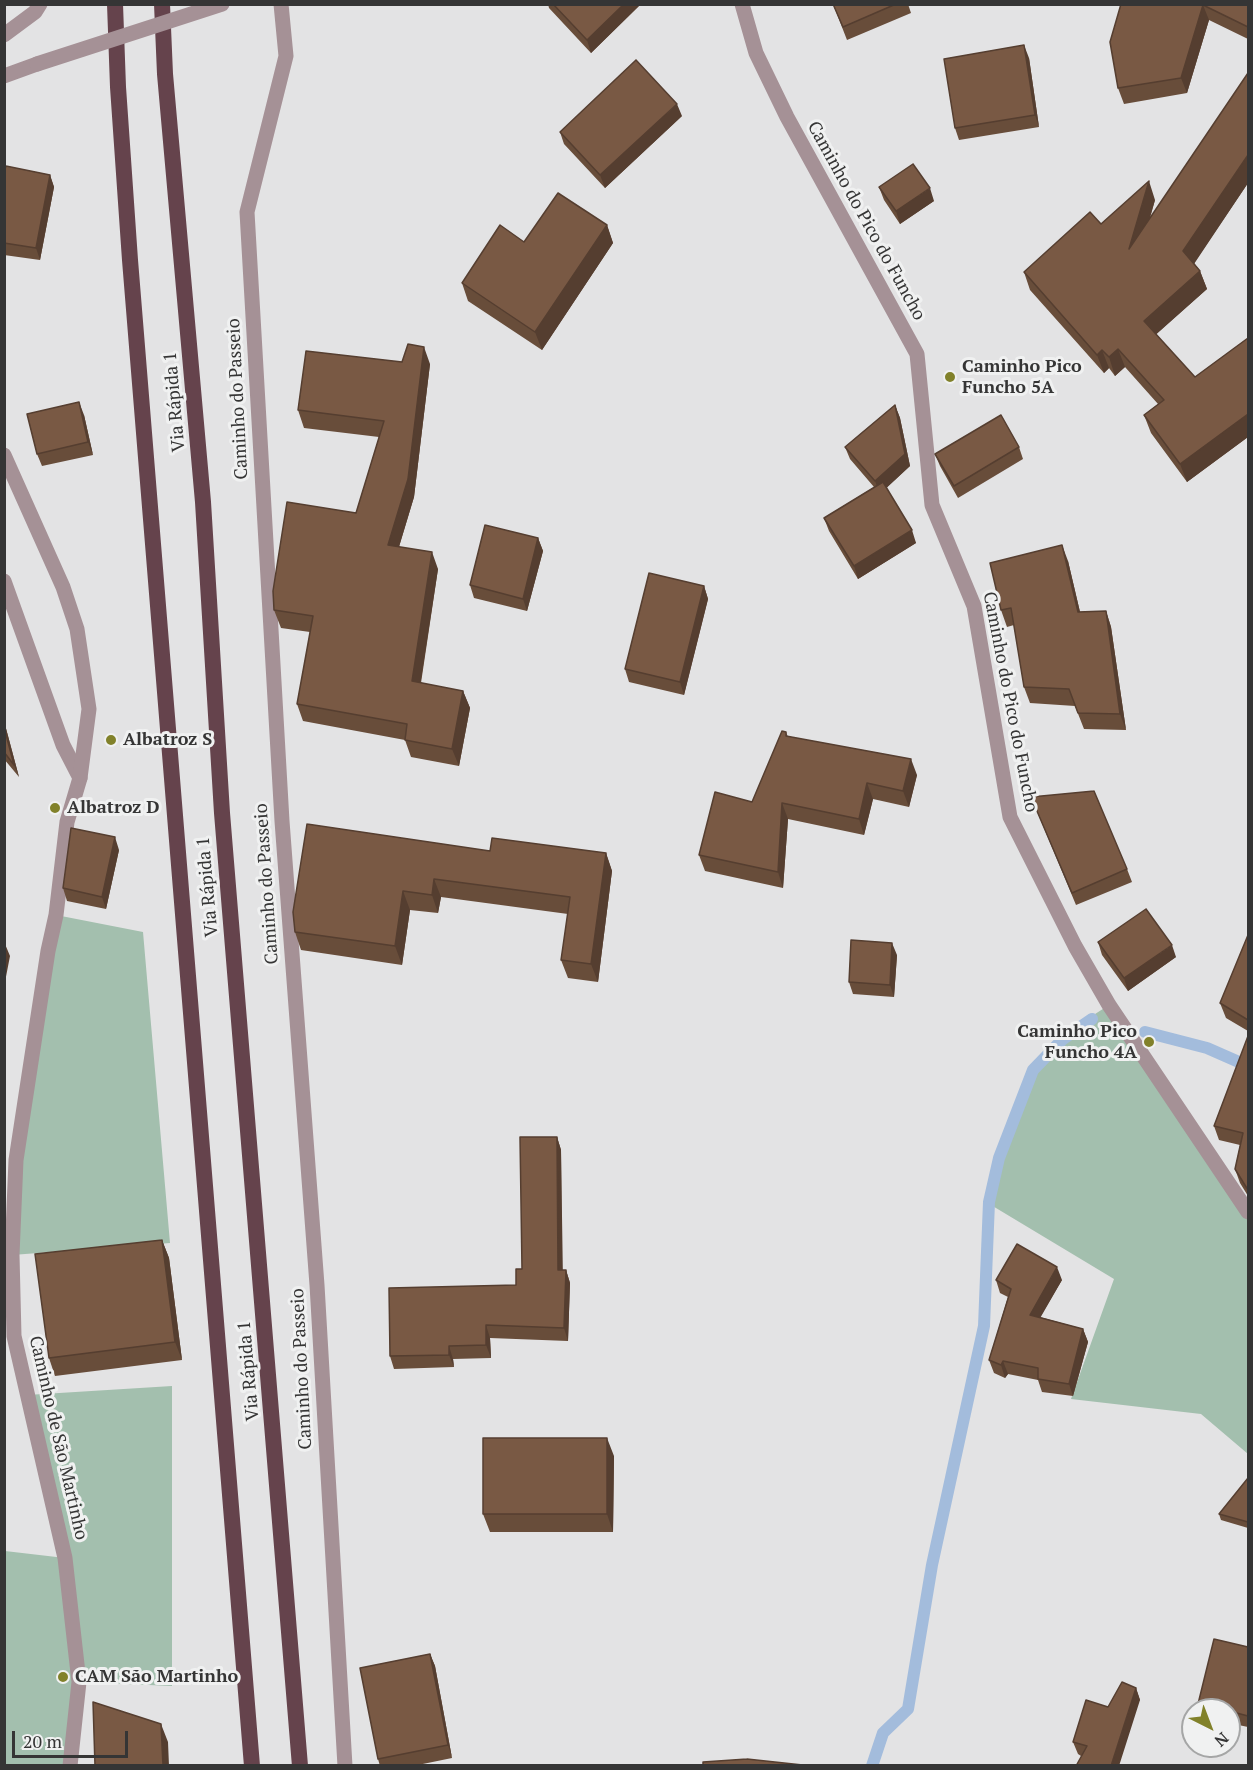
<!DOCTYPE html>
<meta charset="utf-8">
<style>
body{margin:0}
#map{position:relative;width:1253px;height:1770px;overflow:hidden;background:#e3e3e4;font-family:"PT Serif",serif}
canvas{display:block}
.frame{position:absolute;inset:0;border:6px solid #353535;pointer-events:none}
.north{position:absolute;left:1181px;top:1698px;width:60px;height:60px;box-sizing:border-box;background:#f0f1f1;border:2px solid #a5a6a6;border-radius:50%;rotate:138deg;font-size:16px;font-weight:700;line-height:24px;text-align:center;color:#353535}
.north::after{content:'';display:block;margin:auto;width:21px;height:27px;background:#81812a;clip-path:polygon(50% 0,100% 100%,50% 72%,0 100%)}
.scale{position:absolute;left:12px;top:1731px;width:116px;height:27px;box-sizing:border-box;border:3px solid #353535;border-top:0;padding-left:8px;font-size:18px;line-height:21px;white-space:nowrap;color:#353535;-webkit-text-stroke:4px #f0f1f1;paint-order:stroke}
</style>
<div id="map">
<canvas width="1253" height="1770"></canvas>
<div class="frame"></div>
<div class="north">N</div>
<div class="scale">20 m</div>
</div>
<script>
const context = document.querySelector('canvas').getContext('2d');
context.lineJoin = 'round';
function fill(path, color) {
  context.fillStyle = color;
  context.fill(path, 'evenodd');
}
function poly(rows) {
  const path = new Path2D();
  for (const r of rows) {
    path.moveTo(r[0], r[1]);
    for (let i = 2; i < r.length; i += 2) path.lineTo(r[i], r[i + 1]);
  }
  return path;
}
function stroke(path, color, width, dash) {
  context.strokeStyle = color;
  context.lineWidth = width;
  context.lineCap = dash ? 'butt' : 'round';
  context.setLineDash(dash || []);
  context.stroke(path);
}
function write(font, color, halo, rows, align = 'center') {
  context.font = font + ' "PT Serif",serif';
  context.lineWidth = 6;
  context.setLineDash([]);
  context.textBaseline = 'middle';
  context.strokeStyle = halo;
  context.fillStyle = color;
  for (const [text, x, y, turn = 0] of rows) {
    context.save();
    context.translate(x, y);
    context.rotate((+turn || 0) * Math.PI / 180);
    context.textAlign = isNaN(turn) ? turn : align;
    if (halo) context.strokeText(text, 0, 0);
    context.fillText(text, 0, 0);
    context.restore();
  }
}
fill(poly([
 [56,915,143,932,170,1243,12,1255,16,1160],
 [1109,1005,1248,1212,1248,1454,1201,1414,1071,1399,1114,1279,986,1202,996,1157,1031,1068,1061,1036],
 [172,1386,172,1686,79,1682,70,1765,5,1766,5,1551,65,1558,27,1395]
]), '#a3bfae');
stroke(poly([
 [1145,1032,1207,1048,1248,1066],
 [872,1766,883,1733,908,1709,932,1565,984,1326,989,1202,999,1158,1033,1070,1063,1039,1092,1019]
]), '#a3bcdc', 12);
stroke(poly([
 [281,4,286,56,247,212,282,821,317,1285,345,1766],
 [742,4,756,53,787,117,917,354,932,505,974,606,1010,817,1075,946,1109,1005,1248,1212],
 [4,35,35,12,40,4],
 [4,581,63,745,80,778]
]), '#a59196', 15);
stroke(poly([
 [4,76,37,64],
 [4,455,63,587,77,629,89,709,80,778,67,822,56,915,48,951,16,1160,12,1255,14,1336,65,1558,79,1682,70,1766]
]), '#a59196', 15);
stroke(poly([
 [115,4,118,87,130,260,252,1766],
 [162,4,165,74,203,502,222,813,300,1766]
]), '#65434c', 16);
stroke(poly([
 [37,64,222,4]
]), '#a59196', 15);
fill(poly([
 [548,4,641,4,591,53,549,8],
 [833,4,908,4,911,13,847,40],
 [1121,4,1248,4,1248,39,1209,20,1187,93,1124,104,1118,88],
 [1029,58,1039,127,959,140,955,128],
 [682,116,605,188,564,144,560,132],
 [4,172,50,175,54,187,40,260,4,255],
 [1248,183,1194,263,1200,271,1207,289,1156,334,1195,377,1248,338,1248,437,1187,482,1151,433,1144,415,1158,404,1125,367,1115,376,1109,368,1104,373,1030,290,1024,272,1101,224,1155,200,1150,218],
 [879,187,934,201,900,224,884,200],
 [607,225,613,243,542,350,468,301,462,283,524,242],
 [402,362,430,364,414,497,399,547,438,569,421,683,463,691,470,708,459,766,411,757,405,740,303,721,297,704,310,632,281,628,274,610,356,513,379,437,304,428,298,410],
 [895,405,900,418,910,466,886,488,916,543,858,579,829,531,824,518,874,487,850,459,845,447],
 [84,415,93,455,42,466,37,454],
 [1019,447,1023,459,958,498,940,466,935,454],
 [538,538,543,551,527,611,474,598,470,585],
 [1068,561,1080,612,1106,611,1111,627,1126,730,1084,729,1075,706,1030,703,1024,687,1014,625,1007,627,1001,610],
 [704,586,708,599,684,695,629,682,625,669],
 [4,721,19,777,4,759],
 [786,732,788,737,917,775,909,807,873,799,864,835,788,819,783,888,705,871,699,855,752,802],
 [1031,797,1127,869,1132,882,1076,905],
 [119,850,106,909,67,901,63,888],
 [490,851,606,853,612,871,598,982,568,978,561,960,568,914,441,897,438,913,410,910,402,965,301,950,295,932],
 [1248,935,1248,1031,1226,1018,1220,1003],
 [1098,942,1176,957,1128,991,1102,955],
 [897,955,894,997,853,994,849,982],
 [1248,1036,1248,1196,1240,1183,1235,1169,1240,1145,1219,1140,1214,1126],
 [557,1137,561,1150,562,1270,566,1270,570,1283,568,1341,490,1338,491,1358,453,1359,454,1367,394,1369,390,1356,516,1285,522,1269],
 [162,1240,169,1258,182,1360,55,1376,49,1358],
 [996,1280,1062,1280,1040,1317,1083,1329,1088,1342,1073,1396,1042,1392,1038,1380,1008,1374,1005,1378,994,1373,989,1360,1008,1297,1000,1293],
 [614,1456,613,1532,490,1532,483,1514],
 [1248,1478,1248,1528,1221,1520,1219,1514],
 [1248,1647,1248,1727,1229,1723,1229,1710,1200,1710,1198,1704],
 [430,1654,435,1666,452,1758,413,1766,380,1766,378,1759],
 [1136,1688,1140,1700,1081,1756,1078,1754,1073,1742,1108,1707]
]), '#684d3a');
fill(poly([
 [624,4,641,4,591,53,587,40],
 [1203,5,1209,20,1187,93,1181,78],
 [1024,45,1029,58,1039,127,1035,115],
 [677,104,682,116,605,188,600,175],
 [1248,155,1248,183,1190,270,1183,251],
 [50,175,54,187,40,260,36,248],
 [1149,181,1155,200,1135,267,1129,249],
 [930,188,934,201,900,224,896,211],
 [607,225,613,243,542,350,535,332],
 [1200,271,1207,289,1151,339,1144,321],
 [424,347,430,364,414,497,394,563,388,545],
 [1118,349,1125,367,1115,376,1109,357],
 [1102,350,1109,368,1104,373,1097,355],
 [79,402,84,415,93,455,88,442],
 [895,405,900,418,910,466,880,494,875,481],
 [1248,414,1248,437,1187,482,1180,464],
 [912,530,916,543,858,579,854,566],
 [538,538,543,551,527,611,523,599],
 [1062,545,1068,561,1084,629,1078,612],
 [432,552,438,569,418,699,412,681],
 [704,586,708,599,684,695,680,682],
 [1106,611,1111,627,1126,730,1120,714],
 [463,691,470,708,459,766,452,749],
 [4,721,19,777,14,765,4,727],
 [911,759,917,775,909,807,903,791],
 [867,783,873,799,864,835,859,819],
 [782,803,788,819,783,888,778,872],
 [115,837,119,850,106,909,102,897],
 [606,853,612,871,598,982,591,964],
 [434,879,441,897,438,913,432,895],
 [403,891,410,910,402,965,395,946],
 [892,943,897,955,894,997,890,985],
 [5,944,10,956,4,987,4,948],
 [1172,945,1176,957,1128,991,1124,978],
 [557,1137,561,1150,563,1282,558,1270],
 [162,1240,169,1258,182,1360,175,1342],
 [1057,1267,1062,1280,1035,1327,1030,1315],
 [566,1270,570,1283,568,1341,564,1328],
 [486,1325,490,1338,491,1358,486,1345],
 [1083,1329,1088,1342,1073,1396,1069,1384],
 [449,1346,453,1359,454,1367,449,1355],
 [1003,1361,1008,1374,1005,1378,1001,1365],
 [607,1438,614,1456,613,1532,607,1514],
 [430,1654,435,1666,452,1758,448,1745],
 [1136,1688,1140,1700,1119,1766,1111,1766],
 [161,1724,168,1742,169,1766,163,1766]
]), '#553e30');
const building = poly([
 [553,4,624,4,587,40,553,4],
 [833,4,896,4,843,27,833,4],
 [1121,4,1248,4,1248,27,1203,5,1181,78,1118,88,1110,42,1121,4],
 [1024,45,1035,115,955,128,944,59,1024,45],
 [636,60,677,104,600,175,560,132,636,60],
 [1248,73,1248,155,1183,251,1200,271,1144,321,1195,377,1248,338,1248,414,1180,464,1144,415,1164,400,1118,349,1109,357,1102,350,1097,355,1024,272,1090,212,1101,224,1149,181,1129,249,1248,73],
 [913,164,930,188,896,211,879,187,913,164],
 [6,166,50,175,36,248,4,243,4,172,6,166],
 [558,193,607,225,535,332,462,283,500,225,524,242,558,193],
 [408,344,424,347,408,479,388,545,432,552,412,681,463,691,452,749,405,740,407,724,297,704,313,616,274,610,273,591,287,502,356,513,384,421,298,410,306,351,402,362,408,344],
 [79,402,88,442,37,454,27,414,79,402],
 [895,405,905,454,875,481,845,447,895,405],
 [1001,415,1019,447,954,486,935,454,1001,415],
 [883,482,912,530,854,566,824,518,883,482],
 [485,525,538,538,523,599,470,585,485,525],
 [1062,545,1078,612,1106,611,1120,714,1078,713,1069,689,1024,687,1011,608,1001,610,990,563,1062,545],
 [649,573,704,586,680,682,625,669,649,573],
 [4,727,14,765,4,752,4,727],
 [782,731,786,732,786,736,911,759,903,791,867,783,859,819,782,803,778,872,699,855,715,792,752,802,782,731],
 [1094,791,1127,869,1072,893,1031,797,1094,791],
 [307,824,490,851,492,838,606,853,591,964,561,960,570,897,434,879,432,895,403,891,395,946,295,932,293,912,307,824],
 [71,828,115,837,102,897,63,888,71,828],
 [1146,909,1172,945,1124,978,1098,942,1146,909],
 [1248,935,1248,1020,1220,1003,1248,935],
 [851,940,892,943,890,985,849,982,851,940],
 [1248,1036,1248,1190,1235,1169,1243,1133,1214,1126,1248,1036],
 [520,1137,557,1137,558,1270,566,1270,564,1328,486,1325,486,1345,449,1346,449,1355,390,1356,389,1288,516,1285,516,1269,522,1269,520,1137],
 [162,1240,175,1342,49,1358,35,1254,162,1240],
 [1017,1244,1057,1267,1030,1315,1083,1329,1069,1384,1038,1379,1038,1368,1003,1361,1001,1365,989,1360,1011,1289,996,1280,1017,1244],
 [483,1438,607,1438,607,1514,483,1514,483,1438],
 [1248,1478,1248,1522,1219,1514,1248,1478],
 [1214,1639,1248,1647,1248,1716,1229,1711,1229,1710,1224,1710,1198,1704,1214,1639],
 [430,1654,448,1745,378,1759,360,1668,430,1654],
 [1122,1682,1136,1688,1111,1766,1076,1766,1087,1746,1073,1742,1086,1700,1108,1707,1122,1682],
 [93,1702,161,1724,163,1766,95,1766,93,1702],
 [747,1759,812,1766,703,1766,703,1762,747,1759]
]);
fill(building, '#795944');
stroke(building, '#553e30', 1.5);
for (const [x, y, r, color] of [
 [950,377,6,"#81812a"],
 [111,740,6,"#81812a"],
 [55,808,6,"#81812a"],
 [1149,1042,6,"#81812a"],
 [63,1677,6,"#81812a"]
]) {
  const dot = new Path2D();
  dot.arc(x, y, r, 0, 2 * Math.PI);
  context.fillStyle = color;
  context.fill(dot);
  stroke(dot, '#f0f1f1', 2);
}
write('18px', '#353535', '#f0f1f1', [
 ["Caminho do Pico do Funcho",866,221,61],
 ["Caminho do Passeio",238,399,-93],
 ["Via Rápida 1",175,402,-95],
 ["Caminho do Pico do Funcho",1010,702,79],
 ["Caminho do Passeio",267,884,-94],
 ["Via Rápida 1",208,887,-95],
 ["Caminho do Passeio",302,1369,-93],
 ["Via Rápida 1",249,1371,-95],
 ["Caminho de São Martinho",58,1438,77]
]);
write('bold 18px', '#353535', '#f0f1f1', [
 ["Caminho Pico",962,367],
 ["Funcho 5A",962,388],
 ["Albatroz S",123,740],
 ["Albatroz D",67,808],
 ["Caminho Pico",1137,1032,"right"],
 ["Funcho 4A",1137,1053,"right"],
 ["CAM São Martinho",75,1677]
], 'left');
</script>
